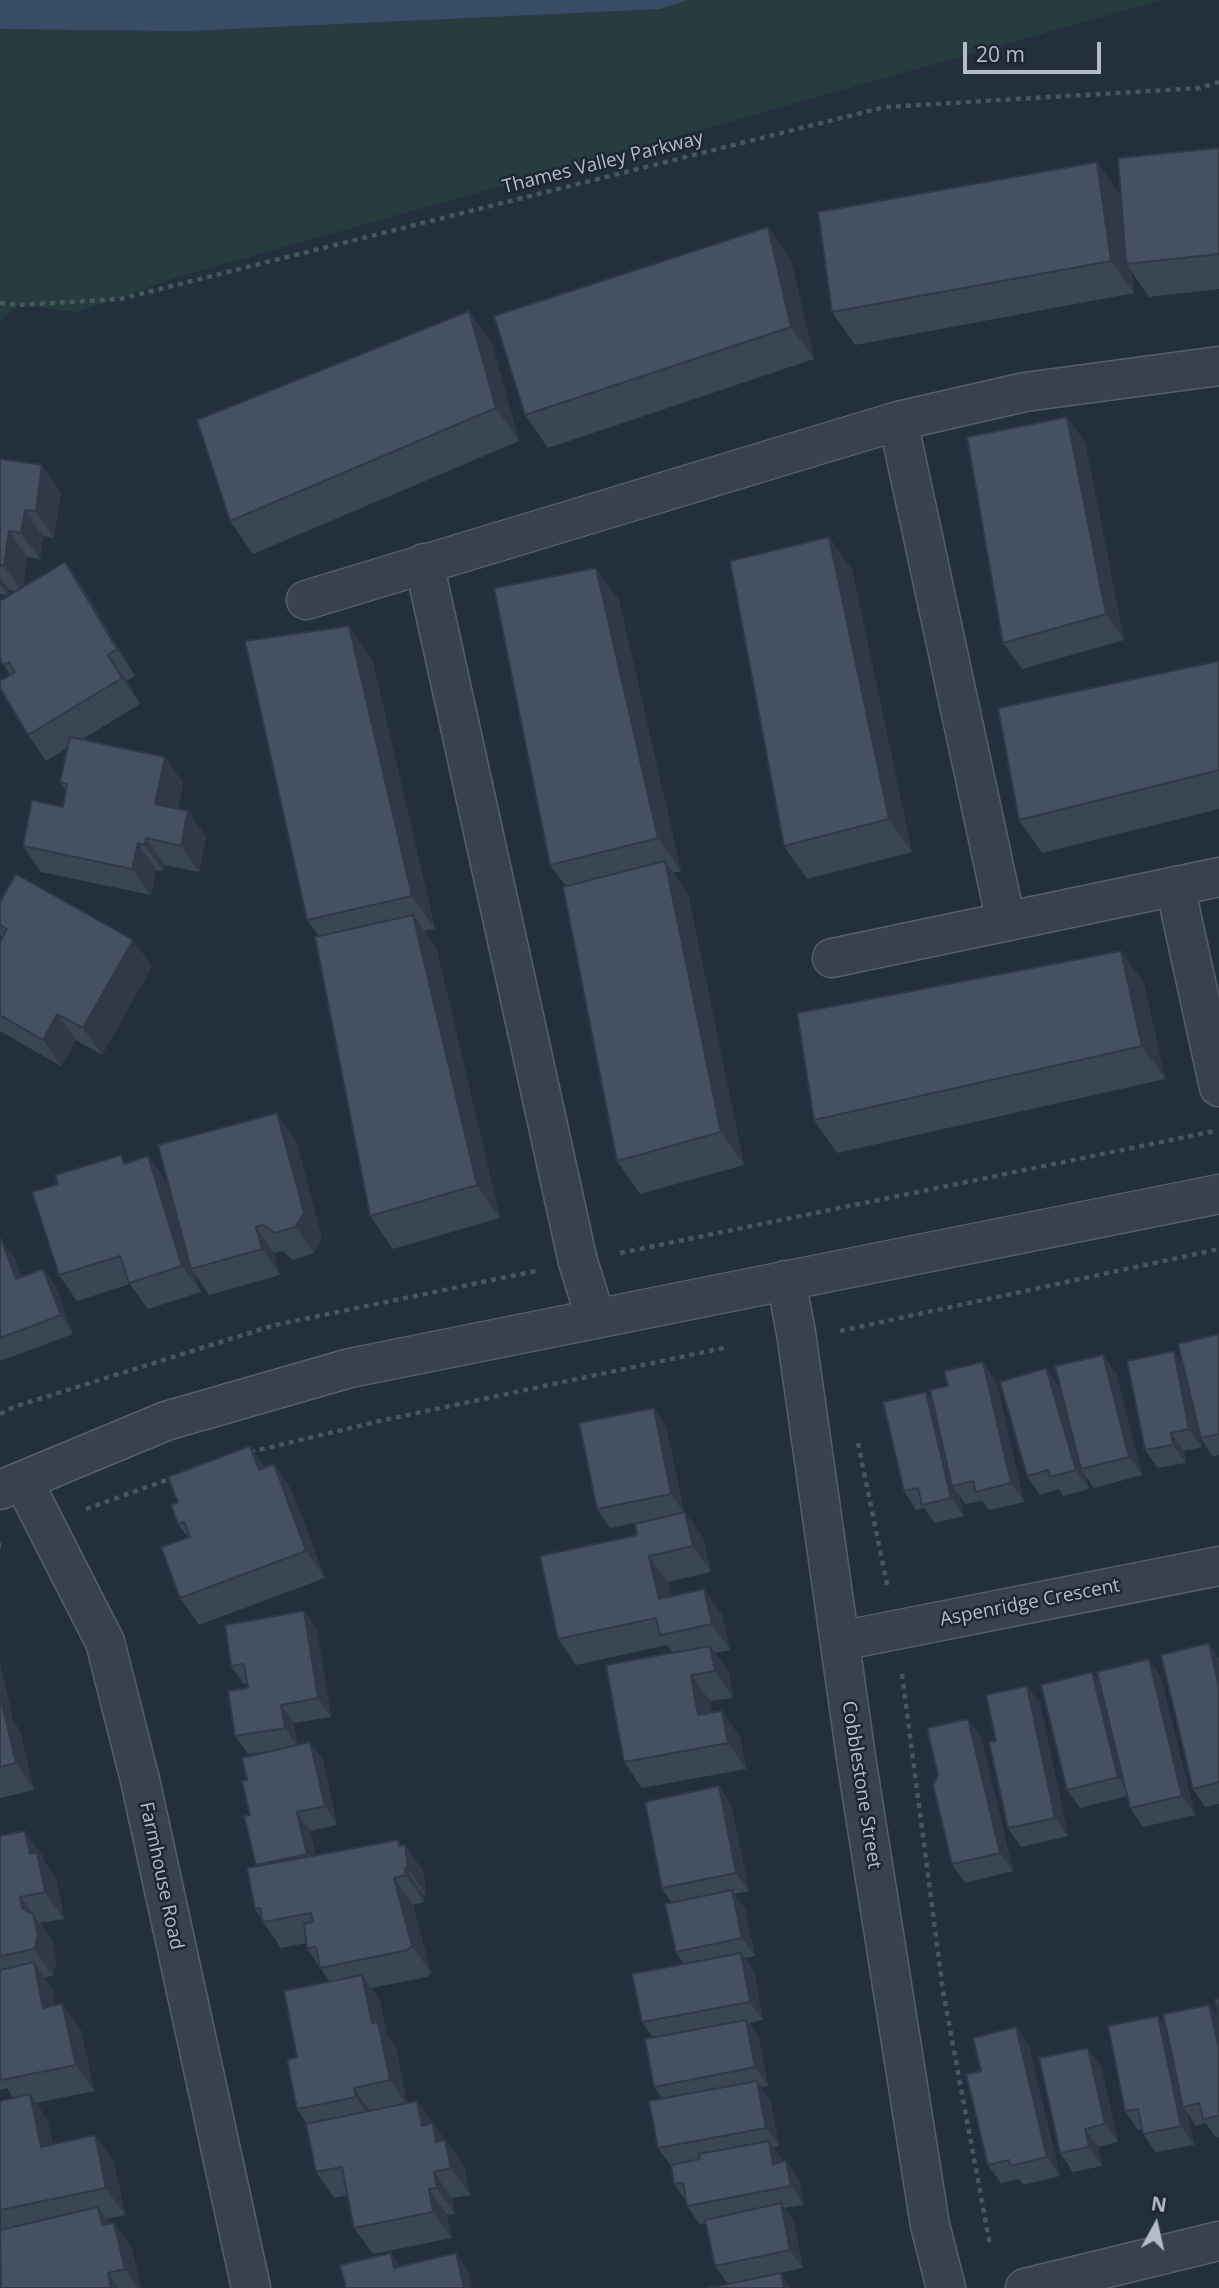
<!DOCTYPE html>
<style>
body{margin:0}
#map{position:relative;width:1219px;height:2288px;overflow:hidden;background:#242f3e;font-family:"Open Sans",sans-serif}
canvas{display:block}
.north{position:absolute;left:1121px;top:2190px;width:70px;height:70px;-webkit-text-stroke:5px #1d2633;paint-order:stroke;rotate:8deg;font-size:19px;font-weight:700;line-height:28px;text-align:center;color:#b4bcc9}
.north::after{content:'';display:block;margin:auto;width:24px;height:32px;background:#b4bcc9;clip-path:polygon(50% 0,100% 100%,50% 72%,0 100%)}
.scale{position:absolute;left:963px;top:42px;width:138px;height:32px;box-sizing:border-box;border:4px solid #b4bcc9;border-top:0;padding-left:9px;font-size:21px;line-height:24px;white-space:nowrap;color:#b4bcc9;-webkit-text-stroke:5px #1d2633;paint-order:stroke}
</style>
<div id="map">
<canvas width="1219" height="2288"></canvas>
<div class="north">N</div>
<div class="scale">20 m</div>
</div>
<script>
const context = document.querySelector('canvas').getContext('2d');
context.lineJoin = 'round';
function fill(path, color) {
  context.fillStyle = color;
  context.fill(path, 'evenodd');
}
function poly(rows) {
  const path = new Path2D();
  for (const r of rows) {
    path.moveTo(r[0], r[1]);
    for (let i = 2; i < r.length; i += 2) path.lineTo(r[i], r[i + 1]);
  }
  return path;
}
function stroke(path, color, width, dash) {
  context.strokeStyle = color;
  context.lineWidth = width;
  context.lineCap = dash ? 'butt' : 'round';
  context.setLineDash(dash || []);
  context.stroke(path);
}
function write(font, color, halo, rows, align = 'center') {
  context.font = font + ' "Open Sans",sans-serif';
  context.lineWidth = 5;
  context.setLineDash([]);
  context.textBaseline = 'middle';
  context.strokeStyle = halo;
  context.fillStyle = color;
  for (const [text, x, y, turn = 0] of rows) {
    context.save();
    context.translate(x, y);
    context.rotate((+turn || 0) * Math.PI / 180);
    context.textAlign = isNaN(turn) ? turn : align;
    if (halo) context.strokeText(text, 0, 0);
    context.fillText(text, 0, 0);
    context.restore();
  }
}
fill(poly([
 [473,0,1162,0,181,276,78,312,19,305,0,321,0,9]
]), '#263c3f');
fill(poly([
 [0,0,688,0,660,9,188,31,0,29]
]), '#394c67');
const minor = poly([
 [898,421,1006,922],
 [424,563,578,1262,596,1319],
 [306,600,898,421,1025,392,1219,366],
 [1175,886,1219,1087],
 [832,958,1219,877],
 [786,1280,796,1333,857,1764,930,2225,946,2288],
 [23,1481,105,1642,140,1780,251,2288],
 [0,1490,166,1421,350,1368,1219,1194],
 [840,1641,1219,1566],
 [1025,2288,1219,2241]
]);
stroke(minor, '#565f6c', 41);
stroke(poly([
 [0,303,19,305,120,299,885,107,1200,88,1219,82],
 [620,1253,1215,1131],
 [840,1331,1219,1249],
 [0,1414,14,1407,275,1325,536,1271],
 [858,1443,888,1589],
 [250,1452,384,1420,728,1347],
 [86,1509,172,1478],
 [0,1545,1,1545],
 [902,1674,943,1991,990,2245]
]), '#44595c', 4.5, [5, 5]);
stroke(minor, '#38414e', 38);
fill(poly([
 [1219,148,1219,289,1149,297,1131,271,1134,293,855,345,832,312,1120,195,1122,213],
 [791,260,814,359,548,448,525,415],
 [492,344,519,441,253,554,230,521],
 [1067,417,1085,443,1124,640,1022,669,1003,643],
 [0,458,61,492,54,538,43,536,40,559,27,557,23,587,65,562,83,588,135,676,127,681,140,704,81,740,165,757,183,783,178,809,188,811,206,837,199,872,165,865,163,871,156,870,151,895,41,872,23,846,63,807,66,791,60,782,67,748,46,761,28,735,10,675,0,659,16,591,9,590,8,595,0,594],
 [829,537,852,570,912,852,807,879,784,846],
 [596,568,619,601,681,871,673,873,688,894,744,1165,640,1194,617,1161,566,886,550,865],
 [372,659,435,929,424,931,436,947,500,1218,393,1249,370,1216,319,936,307,920],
 [1219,661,1219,809,1042,853,1019,820],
 [0,902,152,966,102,1055,76,1040,61,1066,0,1031,0,942,2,937,0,934],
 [1121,951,1144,984,1165,1079,837,1153,814,1120],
 [296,1140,322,1239,314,1253,293,1260,282,1251,274,1253,280,1275,209,1295,195,1274,201,1292,148,1309,130,1284,77,1301,59,1275,127,1163,148,1156,166,1182,178,1220],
 [0,1239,14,1257,22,1277,43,1269,56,1287,73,1334,0,1361],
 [1219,1334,1219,1455,1213,1457,1200,1437,1202,1447,1184,1451,1186,1463,1158,1468,1145,1450,1183,1364],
 [1116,1373,1142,1475,1094,1488,1085,1475,1089,1489,1063,1496,1059,1489,1040,1495,1027,1476,1059,1387,1066,1410],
 [996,1381,1024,1502,989,1510,982,1501,965,1504,959,1495,964,1516,935,1523,924,1508,916,1510,904,1491,926,1392,933,1402],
 [666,1426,684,1512,703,1538,711,1572,668,1582,671,1596,704,1589,722,1615,730,1650,715,1653,729,1672,733,1698,710,1701,712,1713,740,1737,746,1769,642,1788,624,1762,673,1653,667,1645,576,1665,558,1639,637,1535,678,1514,610,1528,597,1509],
 [250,1446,265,1468,274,1464,292,1491,325,1578,199,1625,180,1598,188,1537,178,1524,178,1502],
 [304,1611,317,1630,331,1717,294,1723,297,1745,310,1742,323,1760,337,1825,310,1831,316,1856,405,1845,423,1871,426,1895,423,1894,424,1902,413,1905,431,1973,427,1977,371,1988,380,2001,387,2035,396,2048,407,2103,417,2101,464,2166,470,2195,452,2198,455,2214,447,2215,452,2238,373,2254,354,2228,348,2195,334,2198,316,2172,307,2124,297,2109,297,2057,329,1981,307,1948,306,1943,281,1948,263,1922,262,1919,255,1909,257,1867,250,1815,247,1780,272,1751,248,1754,235,1736,248,1688,247,1684,244,1684,231,1666],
 [1219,1658,1219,1804,1205,1807,1193,1789],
 [1149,1659,1161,1678,1195,1815,1143,1827,1130,1808,1127,1796,1080,1808,1067,1790,1092,1672,1100,1683],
 [0,1663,13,1720,20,1731,34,1790,0,1798],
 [1027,1686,1040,1704,1068,1836,1021,1847,1008,1828,996,1741],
 [981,1737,1013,1871,965,1883,952,1864],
 [731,1804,749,1891,734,1894,745,1909,755,1956,745,1958,754,1972,763,2020,749,2023,759,2038,768,2086,761,2087,770,2100,779,2146,773,2147,782,2162,799,2179,804,2205,784,2208,794,2222,803,2268,736,2282,781,2273,791,2288,708,2288,728,2284,715,2266,706,2223,700,2224,687,2206,687,2202,674,2184,671,2166,658,2148,662,2098,654,2087,653,2038,642,2022,684,1964,676,1952,672,1903,662,1888],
 [25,1831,43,1857,44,1862,56,1878,64,1919,40,1923,52,1940,56,1962,53,1976,44,1977,52,1989,55,2005,81,2030,94,2091,36,2103,48,2121,53,2144,95,2135,114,2162,125,2215,106,2219,109,2223,114,2223,132,2249,141,2288,1,2288,0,2101,13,2098,7,2088,0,2090,0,1836],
 [1209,2005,1219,2019,1219,2137,1216,2138,1206,2123,1196,2126,1187,2112,1194,2145,1156,2152,1143,2134,1142,2129,1138,2130,1125,2111,1158,2016,1165,2027],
 [1016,2027,1029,2046,1060,2176,1023,2185,1019,2179,1001,2183,988,2165,981,2071],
 [1101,2066,1118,2142,1098,2147,1102,2166,1073,2172,1060,2153]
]), '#3b4654');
fill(poly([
 [1097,162,1120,195,1130,264,1126,264,1131,271,1134,293,1111,261],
 [768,227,791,260,814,359,791,327],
 [469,311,492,344,519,441,496,408],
 [1067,417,1085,443,1124,640,1106,614],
 [42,465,61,492,54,538,36,511],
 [25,510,43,536,40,559,21,533],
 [9,531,27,557,22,592,4,566],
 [829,537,852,570,912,852,889,819],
 [65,562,83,588,135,676,117,649],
 [596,568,619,601,681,871,658,838],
 [0,577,9,590,8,595,0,584],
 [349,626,372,659,435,929,412,896],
 [108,655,127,681,140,704,122,678],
 [165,757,183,783,173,830,155,804],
 [188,811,206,837,199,872,181,846],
 [146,838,165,865,163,871,145,845],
 [138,843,156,870,151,895,132,869],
 [665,861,688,894,744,1165,721,1132],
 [413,915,436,947,500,1218,477,1185],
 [133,940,152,966,102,1055,83,1028],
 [1121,951,1144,984,1165,1079,1142,1046],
 [57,1014,76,1040,61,1066,43,1040],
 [277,1113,296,1140,322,1239,314,1253,295,1227],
 [148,1156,166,1182,193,1268,191,1269,195,1274,201,1292,182,1266],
 [256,1227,274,1253,280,1275,262,1249],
 [1,1239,14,1257,29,1297,16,1279],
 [43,1269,56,1287,73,1334,61,1315],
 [1174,1351,1187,1370,1202,1447,1189,1429],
 [1103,1355,1116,1373,1142,1475,1129,1457],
 [983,1362,996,1381,1024,1502,1011,1483],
 [1046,1368,1059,1387,1083,1469,1081,1469,1085,1475,1089,1489,1076,1470],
 [926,1392,939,1410,952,1486,959,1495,964,1516,951,1498],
 [654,1408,666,1426,684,1513,671,1494],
 [1171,1433,1184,1451,1186,1463,1173,1445],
 [250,1446,269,1473,259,1470],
 [274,1464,292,1491,325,1578,306,1551],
 [685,1512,703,1538,711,1572,693,1546],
 [649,1556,668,1582,678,1625,659,1599],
 [704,1589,722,1615,730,1650,712,1624],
 [304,1611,317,1630,331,1717,318,1698],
 [1209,1643,1219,1658,1219,1687],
 [710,1646,729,1672,733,1698,715,1671],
 [1149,1659,1161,1678,1195,1815,1182,1796],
 [0,1663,13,1720,20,1731,34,1790,16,1763,0,1709],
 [1092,1672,1105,1690,1131,1795,1118,1777],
 [691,1675,710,1701,717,1741,698,1715],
 [1027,1686,1040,1704,1068,1836,1055,1818],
 [281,1705,294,1723,298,1747,285,1728],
 [722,1711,740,1737,746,1769,728,1743],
 [968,1719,981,1737,1013,1871,1000,1853],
 [310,1742,323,1760,337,1825,325,1806],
 [719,1786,731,1804,749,1891,736,1873],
 [297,1812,310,1831,319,1872,307,1854],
 [25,1831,43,1857,44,1862,56,1878,64,1919,45,1892,30,1854],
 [398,1840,405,1850,405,1845,423,1871,426,1895,408,1869,399,1846],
 [405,1868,423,1894,424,1902,406,1875],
 [394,1878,413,1905,431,1973,412,1946],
 [732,1890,745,1909,755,1956,742,1938],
 [20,1897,52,1940,56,1962,53,1976,34,1949],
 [741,1953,754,1972,763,2020,750,2002],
 [34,1962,52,1989,61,2034,43,2008],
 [362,1975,380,2001,387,2035,396,2048,408,2107,390,2080,372,2023],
 [62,2003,81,2030,94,2091,76,2065],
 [1209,2005,1219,2019,1219,2048],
 [1158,2016,1171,2034,1183,2107,1187,2112,1194,2145,1181,2126],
 [746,2020,759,2038,768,2086,755,2067],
 [1016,2027,1029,2046,1060,2176,1047,2157],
 [1088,2048,1101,2066,1118,2142,1105,2124],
 [757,2081,770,2100,779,2146,766,2128],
 [354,2088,372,2114,374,2123,356,2097],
 [30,2094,48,2121,59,2173,41,2147],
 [417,2101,464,2166,470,2195,422,2126],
 [1085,2129,1098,2147,1102,2166,1089,2147],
 [95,2135,114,2162,125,2215,106,2188],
 [769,2141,782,2160,786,2182,773,2164],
 [786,2161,799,2179,804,2205,791,2186],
 [434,2172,452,2198,455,2214,437,2188],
 [429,2189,447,2215,452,2238,433,2212],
 [781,2203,794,2222,803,2268,790,2250],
 [98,2207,116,2233,114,2223,132,2249,141,2288,138,2288,125,2269,102,2225],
 [391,2253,404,2272,394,2268],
 [456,2253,469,2272,472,2288,464,2288],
 [108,2273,118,2288,111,2288],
 [781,2273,791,2288,784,2288]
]), '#303945');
const building = poly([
 [1219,148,1219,254,1126,264,1118,158,1219,148],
 [1097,162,1111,261,832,312,818,212,1097,162],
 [768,227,791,327,525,415,494,316,768,227],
 [469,311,496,408,230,521,197,420,469,311],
 [1067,417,1106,614,1003,643,967,437,1067,417],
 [0,459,42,465,36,511,25,510,21,533,9,531,4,566,0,565,0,459],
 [829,537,889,819,784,846,730,561,829,537],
 [65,562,117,649,108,655,122,678,28,735,0,688,0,681,15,672,9,662,3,665,0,659,0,601,65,562],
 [596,568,658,838,550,865,494,588,596,568],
 [349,626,412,896,307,920,245,641,349,626],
 [1219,661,1219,770,1019,820,998,708,1219,661],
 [70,737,165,757,155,804,188,811,181,846,146,838,145,845,138,843,132,869,23,846,32,800,63,807,67,784,60,782,70,737],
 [665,861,721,1132,617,1161,563,887,665,861],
 [16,874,133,940,83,1028,57,1014,43,1040,0,1015,0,942,7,929,0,925,0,902,16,874],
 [413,915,477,1185,370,1216,315,937,413,915],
 [1121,951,1142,1046,814,1120,797,1013,1121,951],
 [277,1113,304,1213,295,1227,275,1233,263,1225,256,1227,262,1249,191,1269,158,1145,277,1113],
 [121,1155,124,1164,148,1156,182,1266,129,1283,120,1256,59,1275,32,1192,58,1184,55,1175,121,1155],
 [0,1239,1,1239,16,1279,43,1269,61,1315,0,1338,0,1239],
 [1219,1334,1219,1434,1201,1438,1178,1344,1219,1334],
 [1174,1351,1189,1429,1171,1433,1173,1445,1145,1450,1127,1361,1174,1351],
 [1103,1355,1129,1457,1081,1469,1055,1366,1103,1355],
 [983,1362,1011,1483,976,1492,973,1481,952,1486,930,1390,948,1386,944,1371,983,1362],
 [1046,1368,1076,1470,1050,1477,1048,1470,1027,1476,1000,1382,1046,1368],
 [926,1392,951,1498,922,1505,918,1488,904,1491,883,1402,926,1392],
 [654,1408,671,1494,597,1509,579,1423,654,1408],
 [250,1446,259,1470,274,1464,306,1551,180,1598,161,1547,190,1537,184,1522,178,1524,171,1505,178,1502,168,1477,250,1446],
 [685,1512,693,1546,649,1556,659,1599,704,1589,712,1624,660,1635,656,1618,558,1639,540,1556,637,1535,635,1524,685,1512],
 [304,1611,318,1698,281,1705,285,1728,235,1736,228,1691,248,1688,244,1664,231,1666,225,1625,304,1611],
 [1209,1643,1219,1687,1219,1782,1193,1789,1161,1655,1209,1643],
 [710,1646,715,1671,691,1675,698,1715,722,1711,728,1743,624,1762,606,1665,710,1646],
 [1149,1659,1182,1796,1130,1808,1097,1672,1149,1659],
 [1092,1672,1118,1777,1067,1790,1041,1685,1092,1672],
 [1027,1686,1055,1818,1008,1828,989,1742,996,1741,986,1695,1027,1686],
 [2,1704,16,1763,0,1767,0,1705,2,1704],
 [968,1719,1000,1853,952,1864,933,1785,938,1775,927,1728,968,1719],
 [310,1742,325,1806,297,1812,307,1854,256,1865,244,1816,250,1815,242,1781,247,1780,242,1758,310,1742],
 [719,1786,736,1873,662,1888,645,1802,719,1786],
 [25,1831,30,1854,37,1852,45,1892,20,1897,22,1908,33,1914,38,1936,34,1949,0,1956,0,1836,25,1831],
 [398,1840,399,1846,405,1845,408,1869,405,1868,406,1875,394,1878,412,1946,408,1950,320,1968,316,1947,307,1948,304,1924,313,1922,311,1913,263,1922,260,1908,255,1909,247,1868,398,1840],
 [732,1890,742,1938,676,1952,665,1904,732,1890],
 [741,1953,750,2002,642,2022,632,1974,741,1953],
 [34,1962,43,2008,62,2003,76,2065,1,2080,0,2074,0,1970,34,1962],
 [362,1975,372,2023,378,2022,390,2080,354,2088,356,2097,297,2109,287,2060,297,2057,284,1991,362,1975],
 [1219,1998,1219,2018,1215,1999,1219,1998],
 [1209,2005,1219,2048,1219,2116,1203,2119,1199,2103,1183,2107,1163,2014,1209,2005],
 [1158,2016,1181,2126,1143,2134,1138,2109,1125,2111,1108,2026,1158,2016],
 [746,2020,755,2067,654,2087,645,2039,746,2020],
 [1016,2027,1047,2157,1010,2166,1009,2160,988,2165,966,2074,981,2071,973,2038,1016,2027],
 [1088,2048,1105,2124,1085,2129,1089,2147,1060,2153,1039,2058,1088,2048],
 [757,2081,766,2128,658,2148,649,2101,757,2081],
 [30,2094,41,2147,95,2135,106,2188,0,2210,0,2101,30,2094],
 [417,2101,422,2126,433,2123,436,2142,445,2140,451,2168,434,2172,437,2188,429,2189,433,2212,354,2228,342,2167,316,2172,306,2124,417,2101],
 [769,2141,773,2164,786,2161,791,2186,687,2206,683,2183,674,2184,671,2165,700,2159,699,2154,769,2141],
 [781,2203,790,2250,715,2266,705,2220,781,2203],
 [98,2207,102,2225,114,2223,125,2269,108,2273,111,2288,1,2288,0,2230,98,2207],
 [391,2253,394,2268,456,2253,464,2288,346,2288,340,2265,391,2253],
 [781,2273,784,2288,708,2288,781,2273]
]);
fill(building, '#455162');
stroke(building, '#303945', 2);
write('19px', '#b4bcc9', '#1d2633', [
 ["Thames Valley Parkway",603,163,-14],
 ["Aspenridge Crescent",1030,1603,-11],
 ["Cobblestone Street",861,1785,81],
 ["Farmhouse Road",161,1876,78]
]);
</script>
